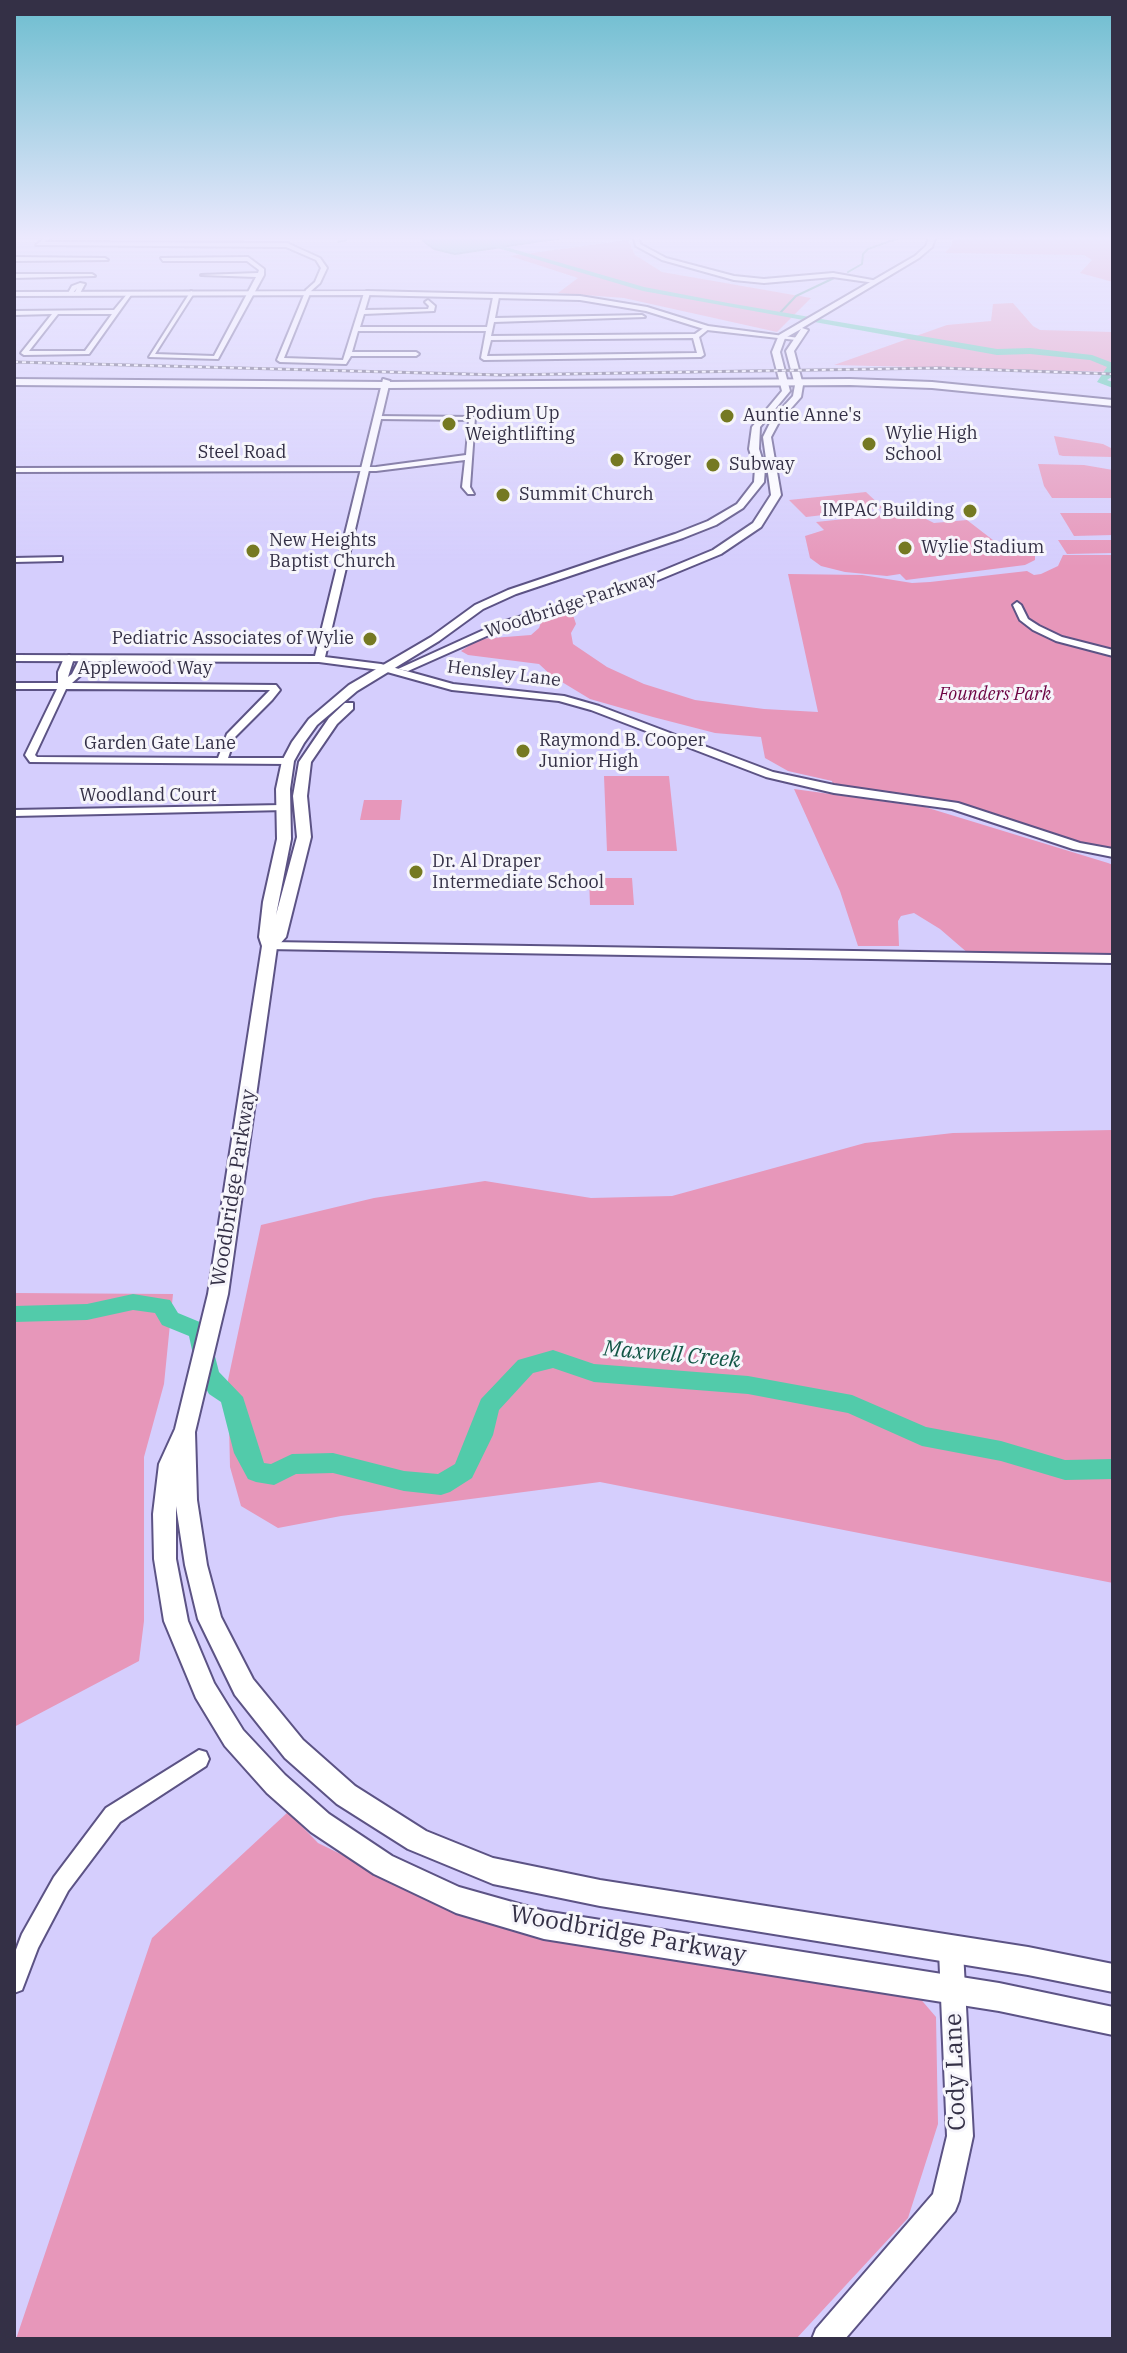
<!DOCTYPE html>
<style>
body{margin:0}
#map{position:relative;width:1127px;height:2353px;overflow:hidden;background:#d5cefd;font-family:"IBM Plex Serif",serif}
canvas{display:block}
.frame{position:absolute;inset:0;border:16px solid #343046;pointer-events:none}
</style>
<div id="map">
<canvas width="1127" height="2353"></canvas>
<div class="frame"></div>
</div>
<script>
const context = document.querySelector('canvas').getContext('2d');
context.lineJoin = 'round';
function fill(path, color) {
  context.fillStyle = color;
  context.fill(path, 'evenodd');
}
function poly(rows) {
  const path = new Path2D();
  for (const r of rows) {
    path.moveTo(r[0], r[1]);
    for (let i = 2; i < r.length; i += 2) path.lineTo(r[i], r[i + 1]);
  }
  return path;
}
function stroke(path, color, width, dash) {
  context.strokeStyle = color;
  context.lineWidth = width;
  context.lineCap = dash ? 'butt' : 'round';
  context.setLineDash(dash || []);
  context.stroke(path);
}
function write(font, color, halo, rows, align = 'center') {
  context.font = font + ' "IBM Plex Serif",serif';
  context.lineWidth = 6;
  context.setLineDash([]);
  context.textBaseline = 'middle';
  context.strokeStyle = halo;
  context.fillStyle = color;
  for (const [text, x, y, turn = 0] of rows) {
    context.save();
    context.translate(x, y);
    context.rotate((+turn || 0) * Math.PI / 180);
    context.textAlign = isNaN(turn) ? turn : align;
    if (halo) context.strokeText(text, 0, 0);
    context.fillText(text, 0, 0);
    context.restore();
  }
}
fill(poly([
 [953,238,1113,238,1113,282,1080,273,1092,260,1084,255,945,253,951,246],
 [628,240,635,255,662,272,811,298,777,332,624,298,558,293,578,278,510,256],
 [1013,303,1033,326,1040,330,1113,332,1113,372,834,365,947,325,991,321,993,304],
 [1054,436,1103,444,1113,449,1113,457,1063,456,1059,455],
 [1038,464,1084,465,1113,470,1113,498,1052,498,1044,486],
 [866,492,883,508,806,517,789,500],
 [912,512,934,523,967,520,1011,554,1035,551,1035,560,1025,565,906,580,900,574,887,576,845,572,821,566,810,558,805,536,824,530,816,522],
 [1060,513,1113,513,1113,535,1074,536],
 [1058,540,1113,540,1113,553,1067,554],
 [1063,555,1113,555,1113,852,1051,837,964,809,834,789,832,781,788,771,765,758,761,737,715,733,653,717,590,699,552,676,539,664,468,655,461,651,479,639,531,635,539,628,544,614,561,608,573,615,576,624,571,633,573,644,607,667,644,684,695,700,764,709,818,712,788,574,862,575,912,583,930,582,1027,571,1034,575,1041,574,1058,566],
 [604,776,669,776,677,851,607,851],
 [794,789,925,807,1108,863,1113,865,1113,957,969,954,940,929,914,913,901,916,898,921,899,946,858,946,840,891],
 [364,800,402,800,400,820,360,820],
 [589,878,632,878,634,905,590,905],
 [1113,1130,1113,1583,600,1482,341,1516,278,1528,241,1506,230,1467,228,1380,261,1225,374,1198,485,1181,591,1198,672,1196,865,1143,953,1133],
 [14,1293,173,1294,164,1384,144,1457,144,1621,139,1661,14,1727],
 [288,1812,318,1843,472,1918,918,1996,936,2017,938,2124,908,2218,796,2339,16,2339,152,1938]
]), '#e797ba');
const water = poly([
 [425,238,562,238,455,254,434,249,423,241,425,238]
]);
fill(water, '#52cbaa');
stroke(water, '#499c8c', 2);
stroke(poly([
 [338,242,346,240],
 [848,272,862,264,863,254,868,249,899,238],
 [779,314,796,296,834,278]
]), '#499c8c', 2);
fill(poly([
 [464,238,475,238,644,287,728,303,997,349,1030,348,1092,355,1113,363,1113,376,1107,380,1113,382,1113,388,1097,382,1107,367,1090,360,1030,354,997,355,643,291,464,238],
 [133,1294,170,1300,178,1313,207,1325,219,1372,243,1397,264,1463,271,1464,292,1454,333,1453,404,1471,438,1474,455,1464,481,1399,518,1360,553,1350,594,1364,748,1376,852,1395,926,1427,1001,1441,1065,1460,1113,1459,1113,1479,1065,1480,1001,1461,922,1446,848,1413,748,1394,594,1382,553,1368,533,1373,499,1410,493,1435,472,1478,450,1492,441,1495,404,1491,333,1473,296,1474,274,1485,256,1482,248,1479,234,1453,221,1402,209,1394,197,1373,189,1336,162,1325,155,1313,133,1310,87,1320,14,1322,14,1306,87,1304,133,1294]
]), '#52cbaa');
const minor = poly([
 [45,238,51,238,44,242,287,243,320,258,327,268,320,283,311,291,284,358,343,360,364,293,367,291,370,293,365,310,428,309,429,306,425,302,428,300,435,306,434,311,364,314,360,327,487,327,493,297,496,295,499,297,495,318,642,315,645,317,494,322,491,336,695,334,705,327,710,328,699,337,704,355,701,357,484,360,481,358,486,331,358,331,352,352,416,352,419,354,416,356,351,356,346,364,280,362,277,360,306,290,315,282,321,268,316,260,286,247,36,245,45,238],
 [693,338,697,353,487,356,491,340,693,338],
 [634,238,639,238,640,244,666,258,734,276,764,279,833,273,878,281,875,283,833,277,764,283,734,280,662,260,636,246,634,238],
 [14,257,105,258,108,260,14,261,14,257],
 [248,257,264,269,264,275,218,359,149,357,191,291,194,293,155,354,214,356,256,277,201,275,258,273,259,270,247,261,163,261,161,258,248,257],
 [14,274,92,274,95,276,14,278,14,274],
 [80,283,85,284,79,295,74,294,77,288,71,295,67,295,72,286,80,283],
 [128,293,131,295,89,354,24,355,21,353,52,314,14,315,14,311,114,310,128,293],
 [58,314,112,314,85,351,29,351,58,314],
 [375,416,475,417,470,487,474,494,468,494,462,487,465,460,376,471,14,472,14,468,376,467,466,455,469,420,377,419,375,416],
 [62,557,62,561,59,561,14,562,14,558,62,557],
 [1017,602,1021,605,1028,619,1039,626,1062,637,1113,650,1113,656,1056,641,1033,630,1020,620,1013,605,1017,602],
 [69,655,74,658,68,677,72,674,81,656,89,658,81,675,72,683,276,685,280,690,272,700,235,737,228,758,288,758,293,761,288,764,30,762,25,755,57,689,14,689,14,683,58,683,58,672,64,658,69,655],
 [66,689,270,690,227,734,218,758,37,757,35,755,66,689],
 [282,805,286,806,286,810,14,816,14,810,282,805],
 [270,942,1113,955,1113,963,266,949,266,943,270,942],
 [199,1750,206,1752,209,1759,206,1766,120,1822,68,1891,38,1948,22,1990,14,1993,14,1955,22,1934,54,1877,106,1808,199,1750]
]);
const tertiary = poly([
 [367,291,580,296,647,307,708,326,799,338,796,340,707,330,646,311,580,300,367,295,14,296,14,292,367,291],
 [383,379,390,381,325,657,381,664,453,684,564,696,599,706,773,772,834,785,958,803,1080,843,1113,849,1113,857,1073,849,952,809,834,793,766,777,591,710,559,701,452,690,380,670,319,662,14,661,14,655,315,656,383,379],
 [951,1939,960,1942,963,1951,973,2136,959,2201,955,2211,845,2339,812,2339,816,2329,933,2194,947,2136,939,1951,942,1942,951,1939]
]);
const secondary = poly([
 [929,238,935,238,932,247,919,258,802,328,808,330,794,351,803,385,801,397,779,422,771,437,781,495,761,527,721,554,646,585,507,627,408,671,398,669,499,623,638,581,713,550,753,523,771,495,763,437,772,419,793,396,795,385,786,351,801,329,785,338,780,352,790,391,760,427,759,449,765,468,764,482,743,508,716,525,683,538,516,594,483,609,439,641,357,691,317,725,304,743,294,761,290,789,291,839,276,915,297,837,293,796,299,762,329,718,345,703,353,703,353,709,337,724,311,762,307,796,311,837,286,937,277,947,228,1294,195,1432,197,1500,207,1565,221,1617,253,1679,303,1740,355,1786,426,1831,493,1858,600,1880,1028,1947,1113,1964,1113,1992,1028,1975,600,1906,493,1884,408,1849,337,1804,285,1758,235,1695,198,1619,185,1565,176,1506,176,1559,188,1621,214,1683,243,1730,285,1775,329,1814,392,1856,459,1887,544,1911,999,1983,1113,2007,1113,2035,999,2011,544,1939,456,1913,374,1874,311,1832,267,1793,225,1746,196,1698,164,1621,154,1559,153,1514,159,1464,175,1429,208,1294,262,946,259,937,263,902,277,839,276,789,282,761,292,742,309,719,349,685,431,637,475,605,508,590,675,534,708,521,737,504,754,482,755,468,749,449,752,427,782,391,772,352,779,335,915,256,926,246,929,238]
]);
const primary = poly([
 [14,379,385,382,850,379,932,382,1113,400,1113,406,932,388,850,385,385,388,14,385,14,379]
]);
stroke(minor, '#5c5385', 4);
stroke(tertiary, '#5c5385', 4);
stroke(secondary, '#5c5385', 4);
stroke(primary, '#5c5385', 4);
fill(minor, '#fff');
fill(tertiary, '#fff');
fill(secondary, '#fff');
fill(primary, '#fff');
const rail = poly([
 [14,362,502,375,939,368,1113,374]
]);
stroke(rail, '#57536e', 3);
stroke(rail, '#f6f5fb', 2, [4]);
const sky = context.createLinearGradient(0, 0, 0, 567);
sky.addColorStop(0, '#6cbdcf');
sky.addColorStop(0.42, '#ece9fe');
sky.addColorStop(1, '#ece9fe00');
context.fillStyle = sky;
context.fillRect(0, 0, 1127, 567);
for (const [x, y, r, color] of [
 [727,416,8,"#757922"],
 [449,424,8,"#757922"],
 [869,444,8,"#757922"],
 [617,460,8,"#757922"],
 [713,465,8,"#757922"],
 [503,495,8,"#757922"],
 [970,511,8,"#757922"],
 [905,548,8,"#757922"],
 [253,551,8,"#757922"],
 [370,639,8,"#757922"],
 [523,751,8,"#757922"],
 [416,872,8,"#757922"]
]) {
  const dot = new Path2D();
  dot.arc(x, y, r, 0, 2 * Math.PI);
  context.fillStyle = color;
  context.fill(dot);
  stroke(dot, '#f6f5fb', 3);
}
write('18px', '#343046', '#f6f5fb', [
 ["Podium Up",465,414],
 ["Weightlifting",465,435],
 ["Auntie Anne's",743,416],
 ["Wylie High",885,434],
 ["School",885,455],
 ["Kroger",633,460],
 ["Subway",729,465],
 ["Summit Church",519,495],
 ["IMPAC Building",954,511,"right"],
 ["New Heights",269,541],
 ["Baptist Church",269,562],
 ["Wylie Stadium",921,548],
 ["Pediatric Associates of Wylie",354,639,"right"],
 ["Raymond B. Cooper",539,741],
 ["Junior High",539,762],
 ["Dr. Al Draper",432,862],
 ["Intermediate School",432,883]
], 'left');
write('18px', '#343046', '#f6f5fb', [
 ["Steel Road",242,453],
 ["Woodbridge Parkway",571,605,-18],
 ["Applewood Way",145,669],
 ["Hensley Lane",504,674,7],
 ["Garden Gate Lane",160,744],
 ["Woodland Court",148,796]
]);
write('italic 18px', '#6d0343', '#f6f5fb', [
 ["Founders Park",995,695]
]);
write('20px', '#343046', '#f6f5fb', [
 ["Woodbridge Parkway",234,1188,-81]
]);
write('italic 22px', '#125646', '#f6f5fb', [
 ["Maxwell Creek",672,1355,5]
]);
write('24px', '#343046', '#f6f5fb', [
 ["Woodbridge Parkway",628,1935,10],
 ["Cody Lane",956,2072,-92]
]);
</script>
